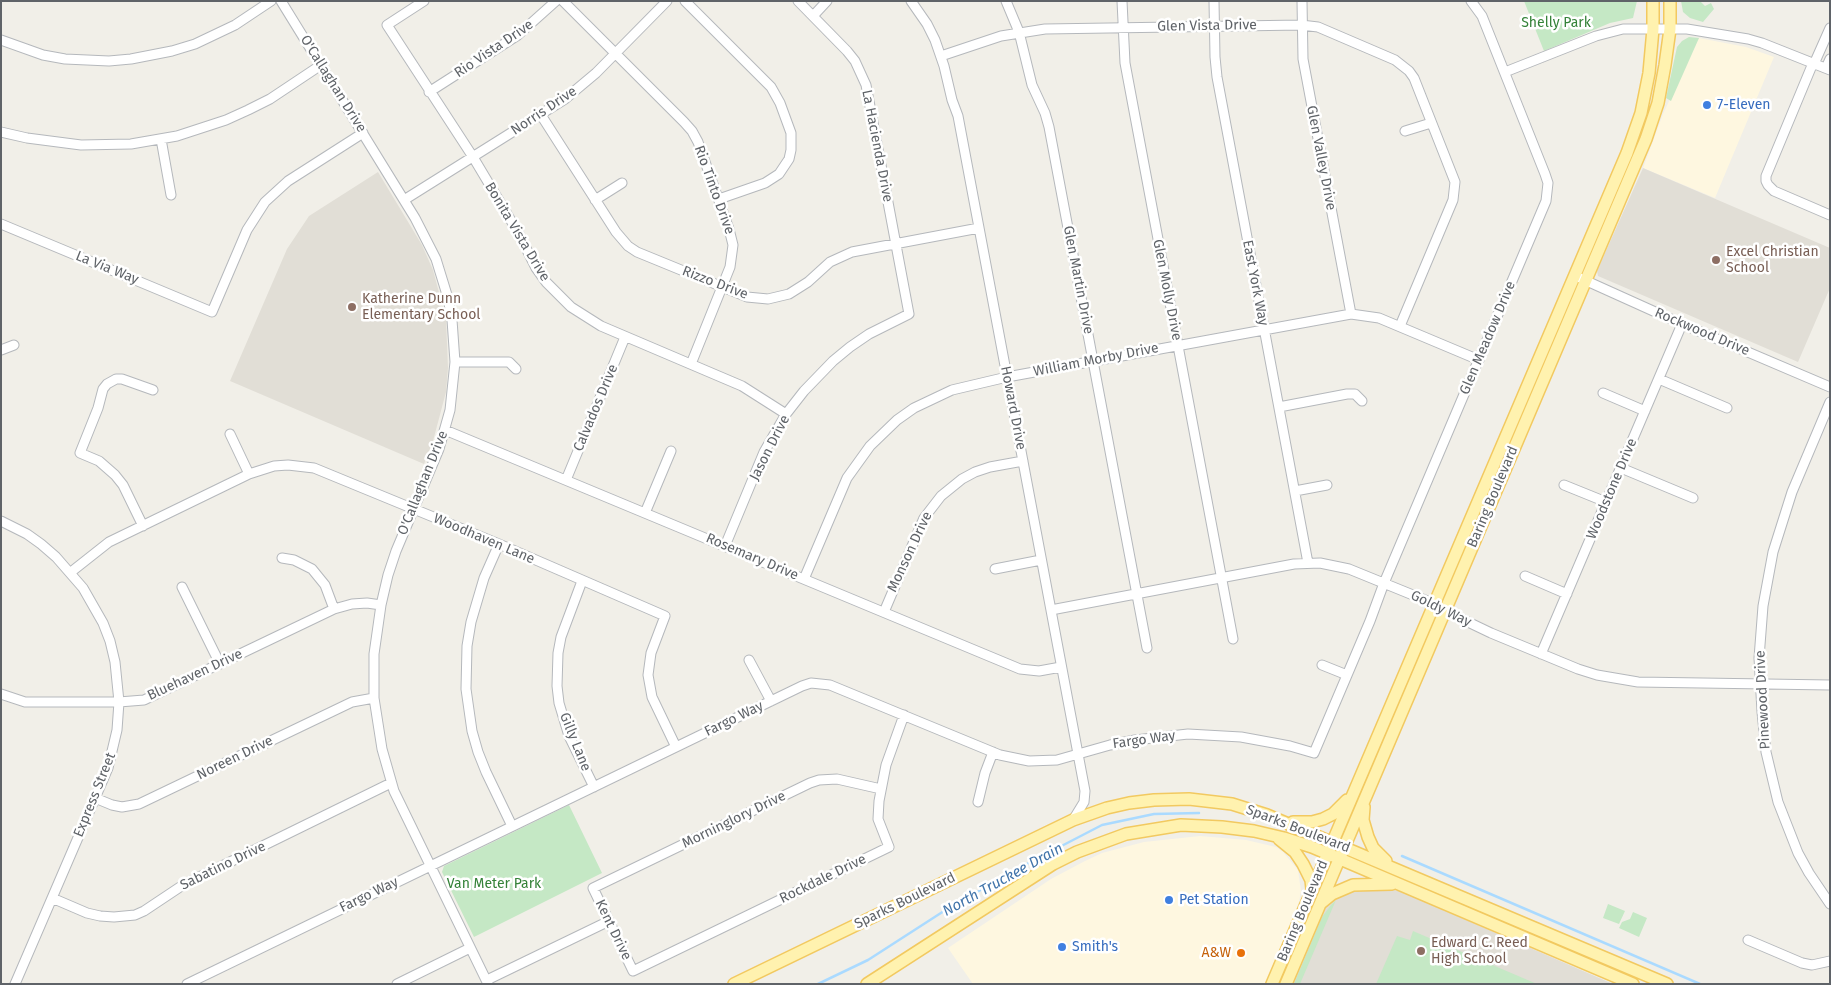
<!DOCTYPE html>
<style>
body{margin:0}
#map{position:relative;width:1831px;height:985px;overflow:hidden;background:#f1efe8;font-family:"Fira Sans",sans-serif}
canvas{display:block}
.frame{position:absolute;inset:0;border:2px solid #5f6368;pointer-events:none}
</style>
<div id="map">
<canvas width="1831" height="985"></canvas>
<div class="frame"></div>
</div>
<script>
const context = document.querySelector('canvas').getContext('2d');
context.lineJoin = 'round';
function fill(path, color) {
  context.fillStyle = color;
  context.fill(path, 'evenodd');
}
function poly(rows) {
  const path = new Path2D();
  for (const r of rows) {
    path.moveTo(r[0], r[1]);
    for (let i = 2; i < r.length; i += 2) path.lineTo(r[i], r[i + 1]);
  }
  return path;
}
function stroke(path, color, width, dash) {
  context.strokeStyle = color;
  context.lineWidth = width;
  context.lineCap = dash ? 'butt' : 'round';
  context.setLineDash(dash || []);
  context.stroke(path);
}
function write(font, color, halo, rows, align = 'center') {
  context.font = font + ' "Fira Sans",sans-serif';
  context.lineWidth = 5;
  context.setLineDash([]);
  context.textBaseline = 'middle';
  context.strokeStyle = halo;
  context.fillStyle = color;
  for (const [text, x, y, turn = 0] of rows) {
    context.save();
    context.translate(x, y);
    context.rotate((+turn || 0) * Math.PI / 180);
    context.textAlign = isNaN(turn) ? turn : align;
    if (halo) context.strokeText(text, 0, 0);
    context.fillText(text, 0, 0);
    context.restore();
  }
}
fill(poly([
 [1699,38,1746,47,1774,57,1715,198,1643,168,1663,114],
 [1200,836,1246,840,1276,847,1283,852,1298,870,1301,891,1299,902,1265,984,973,984,948,948,1051,879,1085,861,1102,853,1144,842]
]), '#fef7e0');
fill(poly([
 [1643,168,1830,248,1830,288,1798,362,1598,276,1597,271],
 [378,172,422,245,433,270,446,319,448,368,446,392,433,441,424,464,230,381,287,249,309,216],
 [1385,888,1402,892,1613,984,1291,984,1324,908,1341,892]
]), '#e1ded6');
fill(poly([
 [1524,1,1637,1,1633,18,1610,23,1544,51],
 [1681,1,1700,1,1705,6,1711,3,1714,9,1703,22,1690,18,1683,12],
 [1689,37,1699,38,1671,101,1666,98,1677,47,1682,41],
 [569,805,602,873,474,937,442,872,444,866],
 [1336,900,1300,984,1294,984,1322,917,1331,905],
 [1608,904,1625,911,1619,924,1603,918],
 [1633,912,1647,918,1639,937,1619,928,1622,922,1630,919],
 [1413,931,1537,984,1376,984,1397,936,1410,940]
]), '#c5e8c5');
stroke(poly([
 [1402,856,1700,984],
 [818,984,868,960,944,911,1019,868,1102,825,1154,814,1199,813]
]), '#aadaff', 2.5);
const minor = poly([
 [281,1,415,218,436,259,448,298,452,320,455,362,450,410,439,449,396,551,388,575,381,605,374,654,374,698,382,749,394,791,488,984],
 [424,1,387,25,473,157,519,234,536,268,546,282,571,307,601,326,742,386,786,414],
 [563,1,684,122,692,131,698,142,729,229,733,245,730,267,691,364],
 [685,1,771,87,780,103,791,133,791,150,789,159,779,174,765,183,719,199],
 [911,1,927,24,935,40,944,66,952,100,958,116,1085,791,1084,802,1073,820],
 [1006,1,1019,32,1032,85,1045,113,1049,127,1147,648],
 [1122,1,1125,63,1233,639],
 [1214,1,1215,57,1217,77,1308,563],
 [1302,1,1303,59,1351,314],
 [813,16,827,1],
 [1,40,43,55,65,59,109,61,131,59,172,51,195,44,235,25,271,1],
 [941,56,1001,36,1045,29,1301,25,1318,27,1395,60,1409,71,1414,78,1455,182,1453,200,1400,326],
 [1813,63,1766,176,1766,181,1768,185,1774,191,1830,215],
 [1814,64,1830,28],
 [1826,68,1830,59],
 [1505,72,1596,36,1623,29,1687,29,1748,39,1762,43,1830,70],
 [429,92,518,35,556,1],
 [541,115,616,232,628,246,637,252,747,297,768,299,789,294,808,282,830,262,852,252,979,228],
 [1405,131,1431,123],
 [1,132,27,138,81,145,131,144,177,136,226,120,248,110,270,99,321,65],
 [161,139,171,195],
 [404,200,565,99,596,73,667,1],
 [595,200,622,183],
 [1,224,212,312,247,230,265,202,288,181,363,133],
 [1580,278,1682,324,1830,387],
 [1,350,14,345],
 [455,362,509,362,516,369],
 [1659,379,1727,408],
 [1603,393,1645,411],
 [1830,402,1792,492,1773,552,1763,606,1759,658,1762,712,1766,752,1778,802,1798,853,1809,873,1830,904],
 [1279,407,1347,394,1355,394,1362,401],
 [445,430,1020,669,1039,671,1061,667],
 [230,434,249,474],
 [1621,468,1693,498],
 [566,480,625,337],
 [1564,485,1606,502],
 [1295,491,1327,485],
 [645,513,671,451],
 [1,521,27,534,41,544,56,557,83,588,103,623,110,641,115,662,119,702,117,730,108,768,15,984],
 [143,526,123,485,115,475,99,461,80,453,98,408,103,389,107,384,116,379,122,379,153,390],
 [499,544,484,578,471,622,467,646,466,689,472,731,478,752,486,772,512,826],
 [725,546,764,452,786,414,804,391,833,361,850,347,869,334,909,314,866,85,855,61,847,51,798,1],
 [282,558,294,560,312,569,325,585,334,609],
 [995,569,1041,560],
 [71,572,109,542,249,474,274,466,288,465,314,468,499,544,665,616,651,653,648,675,652,697,676,747],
 [1525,576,1567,594],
 [804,579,847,478,870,446,897,420,914,408,952,390,1007,377,1351,314,1379,318,1479,360],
 [582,581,561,637,558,653,557,686,559,703,569,736,594,787],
 [182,587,220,664],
 [1051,610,1294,564,1320,563,1349,569,1435,604,1445,611,1491,633,1578,669,1597,675,1638,682,1830,685],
 [884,612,924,518,941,496,962,479,975,472,990,467,1023,461],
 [1541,654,1682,324],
 [749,660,771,701],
 [1322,665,1347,675],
 [1,694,25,702,119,702,144,700,334,609,352,604,367,603,381,605],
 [881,789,837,779,819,780,810,783,593,888,633,971,889,847,878,819,879,801,886,765,904,715],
 [95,798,112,805,122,807,139,804,352,702,374,698],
 [978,802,985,773,993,752],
 [52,898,87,913,100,916,114,917,135,915,144,911,183,885,391,783],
 [1748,940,1802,963,1812,965,1830,961],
 [487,980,609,921],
 [187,984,771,701,802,686,811,683,830,685,1000,755,1029,761,1057,760,1110,745,1135,740,1188,734,1241,737,1290,746,1314,753,1370,621,1384,583,1546,201,1548,183,1545,174,1482,16,1471,1],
 [397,984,470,948]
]);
const major = poly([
 [1364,807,1363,820,1368,837,1373,848,1386,861],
 [1293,822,1312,822,1323,819,1333,814,1347,800],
 [1279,839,1295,852,1303,864,1311,880,1312,889],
 [1321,903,1332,894,1353,885,1392,884],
 [734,984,1073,820,1107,808,1129,803,1154,800,1189,799,1232,804,1267,815,1667,984],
 [867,984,1053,864,1077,852,1126,834,1181,825,1222,827,1254,831,1284,838,1312,847,1633,984],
 [1272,984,1627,153,1641,113,1649,73,1653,29,1653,1],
 [1286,984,1646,139,1658,103,1665,65,1670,29,1670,1]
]);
stroke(minor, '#b5b8bc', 11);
stroke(major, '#f2c960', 14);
stroke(minor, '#fff', 9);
stroke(major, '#fff2af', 11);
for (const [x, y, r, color] of [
 [1707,105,5,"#3f7fe0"],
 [1716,260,5,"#8d6e63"],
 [352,307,5,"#8d6e63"],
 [1169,900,5,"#3f7fe0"],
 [1062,947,5,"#3f7fe0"],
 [1421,951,5,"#8d6e63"],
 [1241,953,5,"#e8710a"]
]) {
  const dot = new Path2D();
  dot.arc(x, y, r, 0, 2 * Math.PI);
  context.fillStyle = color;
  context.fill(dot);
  stroke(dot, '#fff', 2);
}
write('14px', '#348238', '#fff', [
 ["Shelly Park",1556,23],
 ["Van Meter Park",494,884]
]);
write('14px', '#5f6368', '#fff', [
 ["Glen Vista Drive",1207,26,-1],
 ["Rio Vista Drive",494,49,-34],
 ["O'Callaghan Drive",333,84,58],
 ["Norris Drive",544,111,-34],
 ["La Hacienda Drive",877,146,79],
 ["Glen Valley Drive",1321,158,79],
 ["Rio Tinto Drive",714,190,70],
 ["Bonita Vista Drive",517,232,59],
 ["La Via Way",107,268,22],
 ["Glen Martin Drive",1078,280,79],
 ["Rizzo Drive",715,283,21],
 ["East York Way",1255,283,79],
 ["Glen Molly Drive",1167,290,79],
 ["Rockwood Drive",1702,332,23],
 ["Glen Meadow Drive",1488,338,-67],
 ["William Morby Drive",1096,360,-11],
 ["Calvados Drive",596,408,-67],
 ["Howard Drive",1013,408,79],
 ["Jason Drive",770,448,-63],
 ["O'Callaghan Drive",423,483,-68],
 ["Woodstone Drive",1612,489,-67],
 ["Baring Boulevard",1493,497,-67],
 ["Woodhaven Lane",484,539,23],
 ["Monson Drive",910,552,-65],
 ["Rosemary Drive",752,557,23],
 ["Goldy Way",1441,609,26],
 ["Bluehaven Drive",195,675,-25],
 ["Pinewood Drive",1763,700,-93],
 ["Fargo Way",734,719,-26],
 ["Fargo Way",1144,740,-8],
 ["Gilly Lane",575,742,68],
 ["Noreen Drive",235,758,-26],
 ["Express Street",95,795,-68],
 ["Morninglory Drive",734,820,-26],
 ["Sparks Boulevard",1298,829,21],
 ["Sabatino Drive",223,866,-26],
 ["Rockdale Drive",823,879,-26],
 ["Fargo Way",369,895,-26],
 ["Sparks Boulevard",905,901,-26],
 ["Baring Boulevard",1303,911,-67],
 ["Kent Drive",613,930,64]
]);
write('14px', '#366cbe', '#fff', [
 ["7-Eleven",1717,105],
 ["Pet Station",1179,900],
 ["Smith's",1072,947]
], 'left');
write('14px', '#785e54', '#fff', [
 ["Excel Christian",1726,252],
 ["School",1726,268],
 ["Katherine Dunn",362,299],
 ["Elementary School",362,315],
 ["Edward C. Reed",1431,943],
 ["High School",1431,959]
], 'left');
write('14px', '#c56008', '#fff', [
 ["A&W",1231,953]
], 'right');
write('italic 15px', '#4174aa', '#fff', [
 ["North Truckee Drain",1003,880,-29]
]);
</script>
